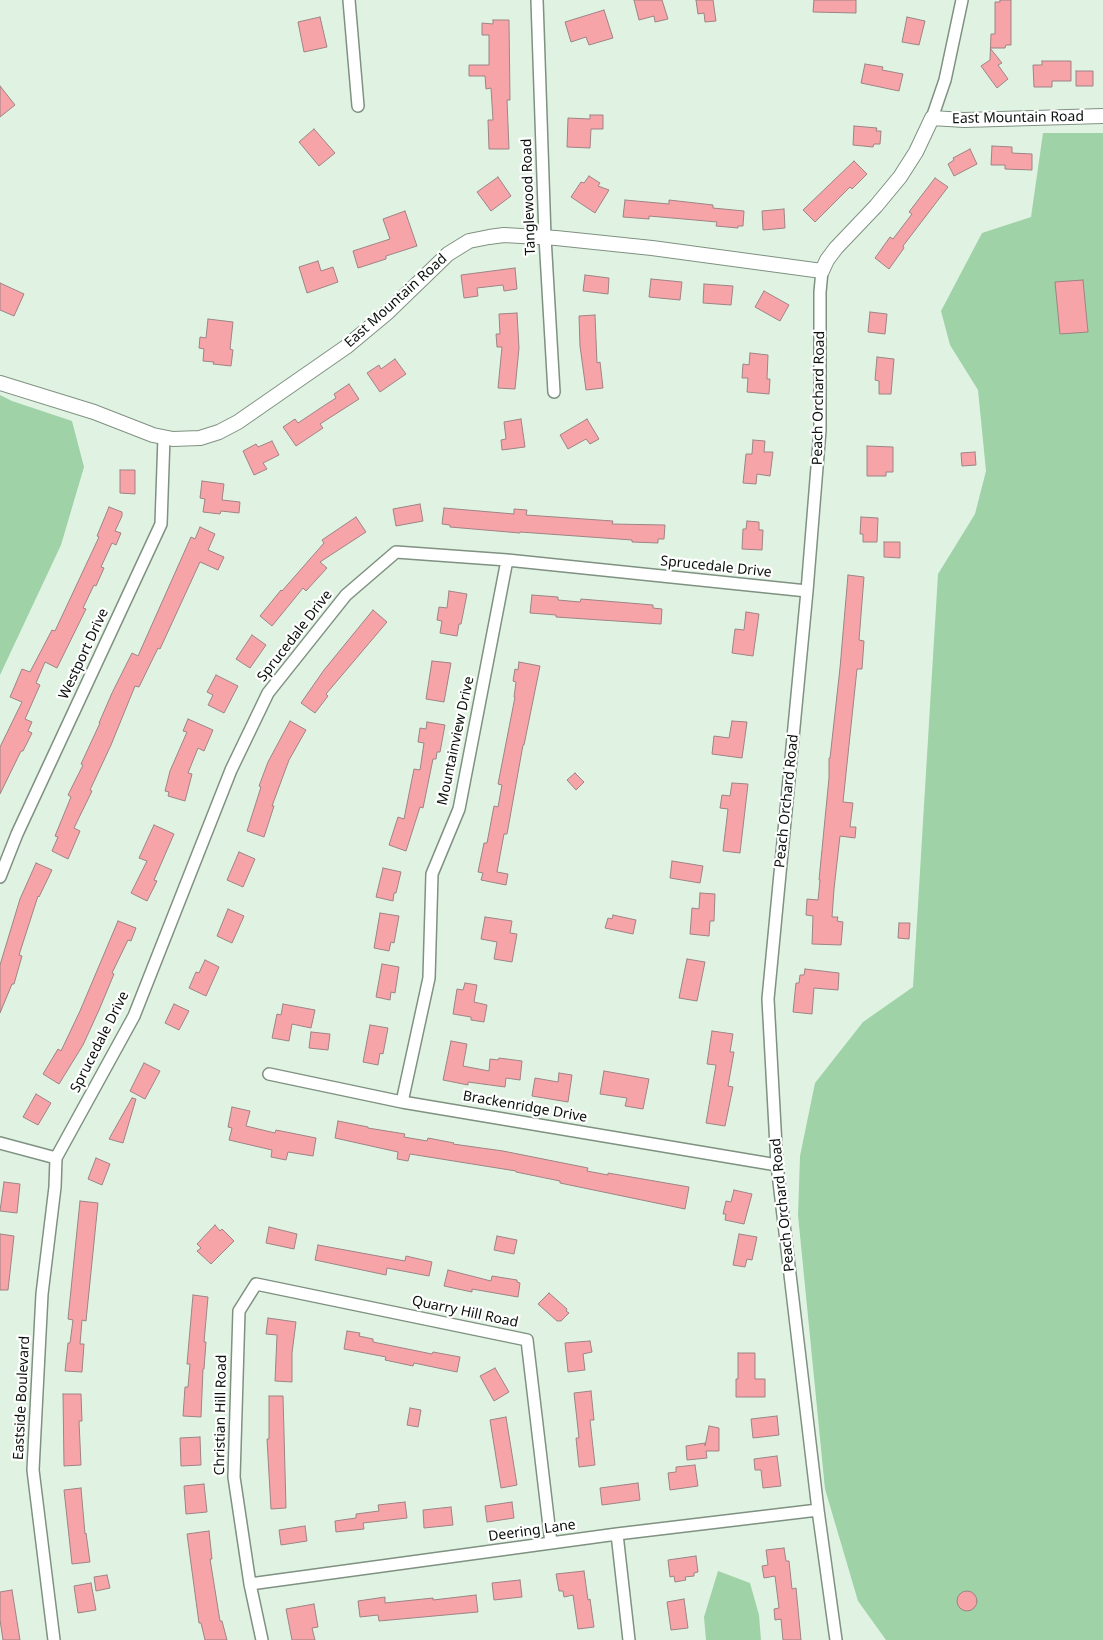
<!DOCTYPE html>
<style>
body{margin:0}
canvas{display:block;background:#e0f3e2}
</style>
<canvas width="1103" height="1640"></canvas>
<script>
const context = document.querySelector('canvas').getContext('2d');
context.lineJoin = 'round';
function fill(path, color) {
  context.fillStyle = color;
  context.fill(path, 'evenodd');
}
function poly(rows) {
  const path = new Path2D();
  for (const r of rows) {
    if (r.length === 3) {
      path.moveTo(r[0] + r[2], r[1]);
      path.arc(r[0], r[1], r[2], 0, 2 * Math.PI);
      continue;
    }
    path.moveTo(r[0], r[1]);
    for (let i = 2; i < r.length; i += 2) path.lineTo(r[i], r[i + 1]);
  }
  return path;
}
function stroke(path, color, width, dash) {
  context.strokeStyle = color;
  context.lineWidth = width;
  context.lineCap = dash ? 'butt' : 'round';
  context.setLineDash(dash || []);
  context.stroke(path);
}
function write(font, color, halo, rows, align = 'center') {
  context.font = font + ' "Noto Sans",sans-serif';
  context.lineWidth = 4.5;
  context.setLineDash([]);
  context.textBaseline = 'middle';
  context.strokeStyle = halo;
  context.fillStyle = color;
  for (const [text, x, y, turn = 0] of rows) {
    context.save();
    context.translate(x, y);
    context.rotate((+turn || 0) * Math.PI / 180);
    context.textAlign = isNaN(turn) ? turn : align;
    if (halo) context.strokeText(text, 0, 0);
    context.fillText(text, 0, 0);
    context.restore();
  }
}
fill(poly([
 [1043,133,1103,133,1103,1640,886,1640,858,1601,825,1489,798,1215,800,1156,815,1083,863,1022,913,987,938,574,975,514,986,471,978,390,950,345,941,311,982,233,1031,217],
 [0,395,12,401,72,421,84,467,61,545,0,675],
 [718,1571,750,1583,759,1615,761,1640,706,1640,704,1617]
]), '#9fd2a7');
const building = poly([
 [634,0,662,0,668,19,655,22,654,16,639,20,634,0],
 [696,0,713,0,716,21,705,22,704,13,698,14,696,0],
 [814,0,856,0,856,13,813,12,814,0],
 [1000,0,1011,0,1011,45,1006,45,1005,48,990,48,1002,63,998,65,1008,79,997,88,981,66,990,60,991,34,995,34,995,2,1000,2,1000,0],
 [604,10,613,38,589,45,586,37,571,42,565,22,604,10],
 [320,17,327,47,304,52,298,22,320,17],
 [907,17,925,21,919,45,902,42,907,17],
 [493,20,509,20,510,100,507,100,509,149,489,149,488,120,493,120,491,88,486,89,485,76,469,76,469,65,489,65,489,35,482,35,482,23,493,24,493,20],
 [1042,61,1071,61,1071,81,1052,81,1052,87,1034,87,1033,65,1042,65,1042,61],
 [865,64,883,67,882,70,903,74,899,91,861,83,865,64],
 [1076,71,1093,71,1093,86,1076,86,1076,71],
 [0,86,15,105,0,117,0,86],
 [590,115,603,115,603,129,591,129,590,148,567,147,568,118,590,119,590,115],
 [854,126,877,128,876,131,881,131,880,144,874,144,873,147,853,145,854,126],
 [314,129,335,153,319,166,299,142,314,129],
 [992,146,1012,147,1012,153,1032,154,1032,170,1005,169,1005,165,991,165,992,146],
 [970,149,977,164,954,176,948,164,954,160,953,158,970,149],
 [854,161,867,174,852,189,850,187,815,222,803,210,854,161],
 [589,176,600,183,598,186,609,190,595,213,571,197,581,182,584,183,589,176],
 [498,177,511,196,491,211,477,192,498,177],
 [935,178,948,187,903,246,904,248,889,269,875,258,890,237,893,239,912,214,909,212,935,178],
 [625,200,669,204,669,200,713,205,713,208,744,211,743,226,738,226,738,228,716,226,717,222,695,220,649,216,649,219,623,217,625,200],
 [784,209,785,228,763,230,762,211,784,209],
 [405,211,417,246,386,256,386,259,358,268,353,251,390,239,383,219,405,211],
 [318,261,321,271,333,267,338,282,307,293,299,267,318,261],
 [515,268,517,289,504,291,503,285,477,288,478,296,464,298,461,275,515,268],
 [585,275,609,278,608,294,583,291,585,275],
 [651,279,682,282,680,300,649,297,651,279],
 [1083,280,1088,332,1060,334,1055,282,1083,280],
 [0,283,24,294,14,316,0,310,0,283],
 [704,284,733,286,731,305,703,303,704,284],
 [764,291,789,305,780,321,755,307,764,291],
 [870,312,887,314,885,334,868,332,870,312],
 [517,313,519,348,515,389,498,388,502,347,497,347,496,334,500,334,499,314,517,313],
 [595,315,597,363,600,362,603,388,586,390,580,346,579,316,595,315],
 [208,319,233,322,230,349,233,350,231,366,213,364,214,362,203,361,204,349,199,348,200,337,206,338,208,319],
 [750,353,768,355,767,379,770,379,769,394,747,392,748,378,742,378,743,364,749,365,750,353],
 [877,357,894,359,891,394,879,394,879,381,875,380,877,357],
 [395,359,406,374,380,392,367,373,379,365,381,369,395,359],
 [349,384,359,399,320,424,323,428,296,446,283,427,295,419,298,423,325,405,336,398,334,394,349,384],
 [521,419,525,447,502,450,501,440,506,439,504,422,521,419],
 [587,419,599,439,590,444,586,439,568,449,560,435,587,419],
 [753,440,765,441,764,452,773,452,770,476,757,474,756,484,743,483,746,454,752,454,753,440],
 [272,441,279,455,263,463,267,469,254,475,243,451,256,444,258,447,272,441],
 [867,446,893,447,893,472,886,472,886,476,867,476,867,446],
 [975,452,976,465,962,466,961,453,975,452],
 [120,470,135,470,135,494,120,493,120,470],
 [202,481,224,484,222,500,240,502,239,513,221,511,220,514,203,512,205,499,200,498,202,481],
 [420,504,423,521,396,526,393,509,420,504],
 [109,507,122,512,122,516,115,531,121,533,116,545,112,543,101,567,104,568,96,586,94,585,83,608,86,609,57,668,45,662,36,683,40,685,25,719,32,722,28,731,32,733,23,751,21,751,0,794,0,747,22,702,10,697,22,669,30,672,52,630,55,631,99,537,97,536,109,507],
 [444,508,514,514,514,509,527,510,526,515,613,521,612,524,665,525,664,539,658,539,658,543,632,542,632,540,520,532,520,533,450,527,450,525,442,524,444,508],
 [356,517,366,532,320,562,327,568,306,591,303,588,272,626,260,616,281,590,282,591,324,543,322,540,356,517],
 [861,517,878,518,877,542,863,542,863,534,860,534,861,517],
 [747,521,759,522,759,530,763,530,762,550,742,549,743,529,746,529,747,521],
 [200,527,215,534,208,550,224,557,218,570,200,562,160,649,158,648,139,687,135,686,111,745,90,790,92,791,74,828,80,831,68,859,52,851,58,837,55,836,71,797,68,795,83,765,81,764,100,723,99,723,112,693,132,653,138,656,191,537,195,539,200,527],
 [884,542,900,542,900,558,884,557,884,542],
 [848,575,864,577,859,640,864,641,862,669,857,669,843,802,853,803,850,827,856,827,855,838,840,836,834,889,832,917,838,917,837,921,843,922,841,945,812,944,813,916,806,915,807,899,818,900,820,880,819,880,829,778,829,758,830,758,840,668,848,575],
 [449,591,467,594,461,624,459,624,457,636,440,633,442,621,437,620,439,607,447,608,449,591],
 [532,595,558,597,558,600,580,602,581,599,653,605,653,608,662,609,661,624,556,617,556,615,530,613,532,595],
 [373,610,387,622,326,694,328,696,315,713,301,703,324,670,373,610],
 [746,612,759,614,753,656,732,653,735,629,744,630,746,612],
 [252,635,266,645,250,668,236,659,252,635],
 [432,661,451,663,444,702,426,699,432,661],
 [519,662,540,666,524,745,523,745,507,834,504,834,497,872,508,874,506,885,481,880,483,873,478,872,484,843,487,843,494,806,498,807,502,785,498,784,515,697,514,697,516,682,513,681,515,669,518,670,519,662],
 [216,675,238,686,224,713,208,705,213,695,207,692,216,675],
 [188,719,213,730,204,751,198,748,188,773,192,774,185,801,168,796,169,792,165,791,170,771,187,732,183,731,188,719],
 [290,721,306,730,289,760,272,806,274,806,264,837,247,831,261,787,259,786,268,762,290,721],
 [732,721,747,722,742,758,712,754,714,736,729,738,732,721],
 [427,722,445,725,440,752,437,752,436,759,433,759,423,808,420,807,406,851,389,845,398,817,404,819,414,769,420,770,424,743,418,742,420,728,426,729,427,722],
 [575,773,584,782,576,790,567,780,575,773],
 [732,783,748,784,740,853,723,851,728,809,720,808,722,795,730,796,732,783],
 [154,825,174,834,154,880,157,881,147,901,131,893,147,861,139,858,154,825],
 [239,852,255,859,243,887,227,880,239,852],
 [672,861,703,866,700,883,670,878,672,861],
 [36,863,52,870,39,897,38,896,19,955,22,956,14,984,12,984,0,1013,0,965,20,899,36,863],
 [383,868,401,872,396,893,394,893,393,901,376,897,383,868],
 [700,893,715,894,714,921,710,921,709,936,690,934,692,908,699,909,700,893],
 [228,909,244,916,232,943,217,936,228,909],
 [380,913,399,916,394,943,391,942,389,951,374,948,380,913],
 [613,915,636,920,633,934,605,928,608,918,612,919,613,915],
 [485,917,512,921,510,933,517,934,512,962,494,959,497,942,481,939,485,917],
 [118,921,136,928,131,941,128,940,112,973,114,974,99,1010,83,1045,59,1084,43,1074,58,1049,61,1051,80,1011,118,921],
 [899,923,910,923,909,939,898,938,899,923],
 [687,959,705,962,697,1001,679,998,687,959],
 [205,960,219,967,206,996,189,988,196,972,199,973,205,960],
 [382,964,399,967,395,993,391,992,390,1000,376,997,382,964],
 [805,969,839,973,838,990,814,988,812,1014,793,1012,796,983,799,983,800,975,804,975,805,969],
 [465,983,477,985,474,1002,487,1005,484,1022,471,1020,471,1017,453,1014,457,989,463,990,465,983],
 [174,1004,189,1011,179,1030,165,1023,174,1004],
 [283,1004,315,1010,311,1028,292,1024,289,1041,272,1038,277,1014,281,1015,283,1004],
 [370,1025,388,1028,383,1054,380,1053,378,1065,363,1062,370,1025],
 [712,1031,733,1034,730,1052,734,1052,728,1086,733,1087,725,1126,706,1123,716,1065,707,1064,712,1031],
 [311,1032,330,1034,328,1050,309,1048,311,1032],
 [451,1041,467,1044,463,1066,489,1071,490,1059,498,1060,499,1058,522,1061,520,1080,506,1078,505,1087,468,1082,468,1085,443,1080,451,1041],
 [144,1063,160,1071,145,1099,130,1091,144,1063],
 [604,1071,649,1079,643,1109,625,1106,627,1098,600,1094,604,1071],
 [559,1073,572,1075,568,1102,532,1096,535,1078,558,1082,559,1073],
 [36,1094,51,1103,38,1125,23,1117,36,1094],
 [132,1098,136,1099,123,1143,109,1139,132,1098],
 [232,1107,250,1111,246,1126,275,1133,276,1130,316,1138,313,1156,288,1152,286,1160,271,1157,272,1150,229,1140,232,1128,228,1127,232,1107],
 [338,1121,368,1127,368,1128,405,1134,404,1137,427,1141,428,1138,454,1143,453,1144,503,1151,588,1168,587,1171,608,1175,608,1173,689,1187,685,1209,560,1183,560,1181,516,1172,516,1171,410,1154,408,1161,397,1159,398,1152,335,1138,338,1121],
 [96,1158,110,1164,102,1185,88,1179,96,1158],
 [4,1182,20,1184,17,1213,0,1211,4,1182],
 [734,1190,752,1194,744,1224,725,1220,726,1214,723,1214,726,1201,731,1202,734,1190],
 [80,1201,98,1203,86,1321,82,1320,80,1344,84,1344,82,1372,65,1371,68,1343,70,1343,73,1320,68,1319,80,1201],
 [215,1225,220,1231,222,1229,234,1241,211,1264,197,1251,201,1248,197,1244,215,1225],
 [269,1227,297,1234,294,1249,266,1243,269,1227],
 [0,1234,14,1236,8,1290,0,1290,0,1234],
 [739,1234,757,1237,752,1260,747,1259,745,1267,733,1265,739,1234],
 [497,1236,517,1240,514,1254,494,1250,497,1236],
 [318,1245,405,1261,406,1256,432,1262,429,1276,387,1268,386,1275,315,1260,318,1245],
 [448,1270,491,1281,492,1276,517,1280,517,1282,520,1283,518,1297,472,1289,472,1292,444,1286,448,1270],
 [549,1293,567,1309,566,1311,569,1313,561,1321,557,1321,538,1304,549,1293],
 [193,1295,208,1297,204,1342,206,1342,204,1369,203,1369,201,1417,183,1416,185,1387,188,1387,190,1364,187,1364,193,1295],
 [268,1318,296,1322,292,1353,292,1382,275,1381,277,1335,266,1334,268,1318],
 [347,1331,360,1333,359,1336,373,1339,373,1342,432,1354,433,1352,460,1357,457,1372,414,1363,413,1366,385,1360,386,1357,344,1349,347,1331],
 [590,1341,592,1352,583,1354,585,1370,568,1372,565,1343,590,1341],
 [738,1353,755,1353,755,1379,765,1379,765,1397,736,1397,736,1379,738,1379,738,1353],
 [495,1368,509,1392,494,1401,480,1376,495,1368],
 [591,1391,594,1420,590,1420,595,1465,579,1467,576,1438,579,1438,574,1393,591,1391],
 [63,1394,81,1394,82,1421,79,1421,81,1465,64,1466,63,1394],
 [269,1396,283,1396,286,1508,271,1509,267,1439,269,1439,269,1396],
 [410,1408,421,1410,418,1427,407,1425,410,1408],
 [777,1416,779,1435,753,1438,751,1419,777,1416],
 [506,1417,517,1485,501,1488,490,1420,506,1417],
 [709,1426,719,1428,719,1451,706,1451,707,1458,687,1460,686,1446,705,1443,705,1446,709,1426],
 [200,1437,201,1465,181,1466,180,1438,200,1437],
 [777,1456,781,1486,763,1488,761,1470,755,1470,754,1459,777,1456],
 [695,1465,698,1486,670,1490,668,1473,676,1472,676,1467,695,1465],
 [638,1483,640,1500,602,1505,600,1488,638,1483],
 [204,1484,207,1512,186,1514,184,1486,204,1484],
 [81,1488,85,1534,86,1533,90,1562,72,1564,64,1490,81,1488],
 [405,1502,407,1518,363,1523,364,1529,336,1532,335,1521,356,1518,356,1514,379,1511,378,1505,405,1502],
 [512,1502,514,1518,487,1522,485,1506,512,1502],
 [451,1507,453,1525,424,1528,423,1510,451,1507],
 [305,1526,307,1541,281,1545,279,1530,305,1526],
 [209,1531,212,1559,210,1559,220,1621,222,1621,227,1640,205,1640,201,1623,199,1623,187,1534,209,1531],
 [784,1548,786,1561,789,1561,792,1589,796,1588,801,1640,783,1640,781,1619,775,1620,774,1609,779,1608,775,1576,764,1578,762,1566,768,1565,766,1550,784,1548],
 [696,1556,698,1572,694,1573,694,1576,685,1577,686,1580,675,1582,674,1576,670,1577,668,1560,696,1556],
 [584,1571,588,1600,590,1599,594,1627,578,1629,573,1595,564,1597,563,1591,559,1591,556,1574,584,1571],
 [107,1575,110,1588,96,1591,94,1577,107,1575],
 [520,1580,522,1597,494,1600,492,1583,520,1580],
 [91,1583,96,1610,78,1613,74,1586,91,1583],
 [12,1590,20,1640,3,1640,0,1620,0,1592,12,1590],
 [967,1601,10],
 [476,1595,478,1612,379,1621,378,1615,360,1617,358,1601,385,1597,385,1603,433,1598,433,1600,476,1595],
 [684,1599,688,1628,671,1630,667,1602,684,1599],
 [314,1604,318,1627,312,1628,315,1640,292,1640,286,1609,314,1604]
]);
fill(building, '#f7a4a9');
stroke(building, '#9d8485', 1);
const minor = poly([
 [349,0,358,106],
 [537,0,545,237,554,392],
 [932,118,945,80,962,0],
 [822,271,820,292,820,430,807,591,768,999,777,1165,818,1510,836,1640],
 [0,877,17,834,161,524,164,437],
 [269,1074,402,1102,777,1165],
 [402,1102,429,978,432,874,459,809,507,560],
 [0,1143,56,1158],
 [617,1534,629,1640],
 [250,1584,617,1534,818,1510],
 [54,1640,33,1470,42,1294,55,1187,56,1158,134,1016,231,770,268,693,346,595,396,552,507,560,807,591],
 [262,1640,250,1584,234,1477,239,1311,256,1284,527,1340,551,1543]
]);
const tertiary = poly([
 [0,383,94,412,153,435,173,439,200,438,219,432,238,422,346,347,388,312,448,254,469,241,489,237,504,235,556,238,652,248,822,271,827,260,836,248,876,206,900,177,916,152,932,118,964,120,1103,116]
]);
stroke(minor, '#7f9181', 14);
stroke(tertiary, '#7f9181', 16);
stroke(minor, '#fff', 11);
stroke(tertiary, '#fff', 14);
write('14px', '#090f0a', '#fff', [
 ["East Mountain Road",1018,118,-1],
 ["Tanglewood Road",529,197,-92],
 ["East Mountain Road",396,301,-42],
 ["Peach Orchard Road",819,398,-89],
 ["Sprucedale Drive",716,567,6],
 ["Sprucedale Drive",295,636,-52],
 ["Westport Drive",84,654,-65],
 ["Mountainview Drive",456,741,-78],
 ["Peach Orchard Road",787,801,-84],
 ["Sprucedale Drive",100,1042,-63],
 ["Brackenridge Drive",525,1107,10],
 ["Peach Orchard Road",783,1205,-96],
 ["Quarry Hill Road",465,1312,12],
 ["Eastside Boulevard",22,1398,-87],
 ["Christian Hill Road",221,1415,-89],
 ["Deering Lane",532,1531,-8]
]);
</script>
